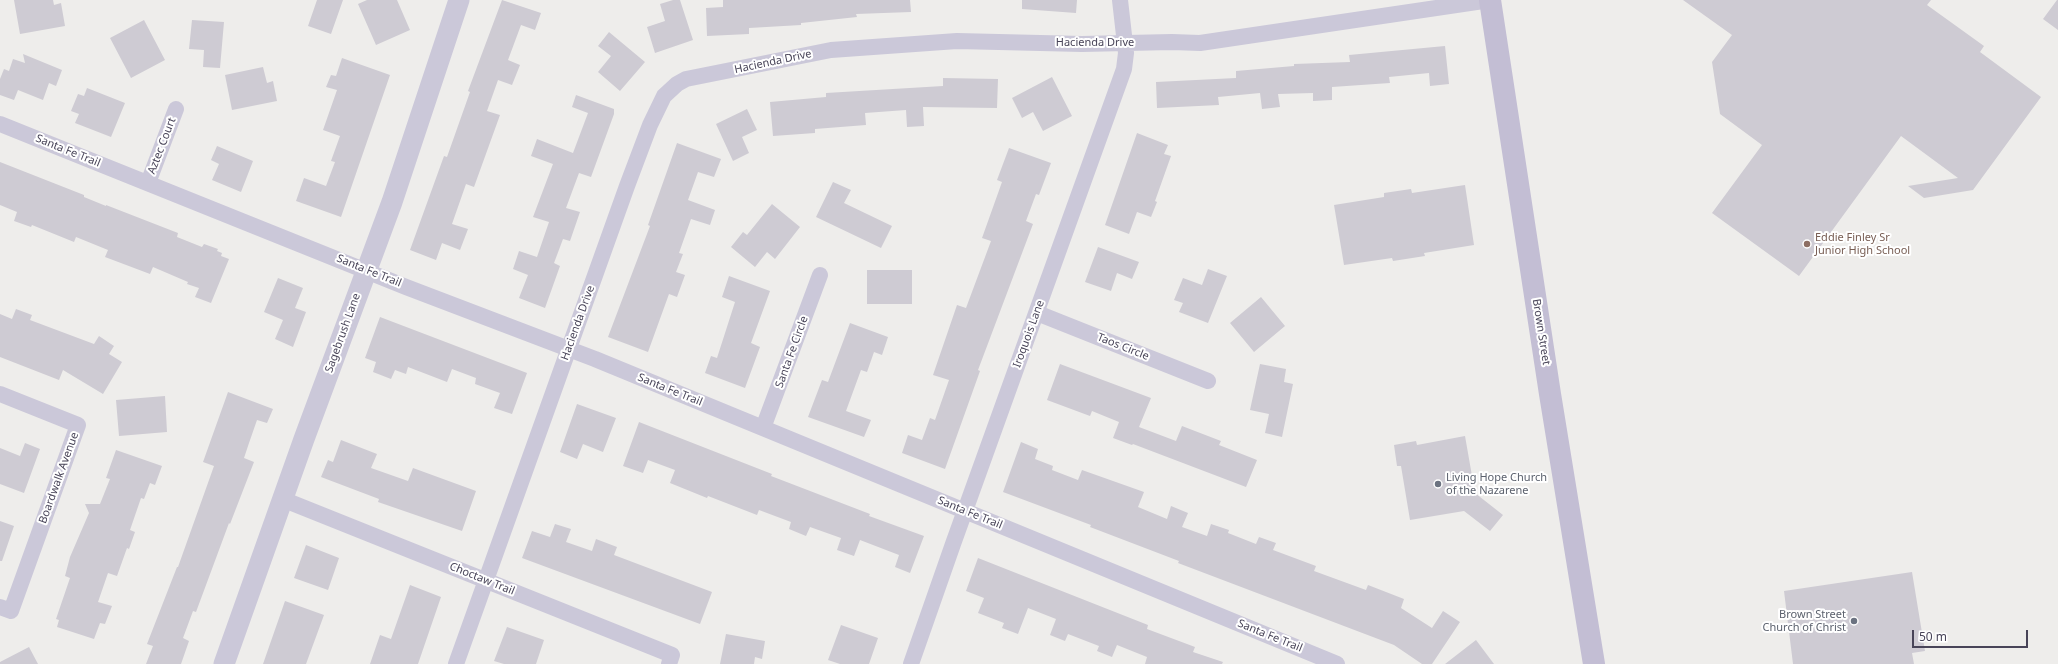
<!DOCTYPE html>
<style>
body{margin:0}
#map{position:relative;width:2058px;height:664px;overflow:hidden;background:#eeedeb;font-family:"Noto Sans",sans-serif}
canvas{display:block}
.scale{position:absolute;left:1912px;top:630px;width:116px;height:18px;box-sizing:border-box;border:2px solid #484458;border-top:0;padding-left:5px;font-size:12px;line-height:14px;white-space:nowrap;color:#484458;-webkit-text-stroke:3px #fff;paint-order:stroke}
</style>
<div id="map">
<canvas width="2058" height="664"></canvas>
<div class="scale">50 m</div>
</div>
<script>
const context = document.querySelector('canvas').getContext('2d');
context.lineJoin = 'round';
function fill(path, color) {
  context.fillStyle = color;
  context.fill(path, 'evenodd');
}
function poly(rows) {
  const path = new Path2D();
  for (const r of rows) {
    path.moveTo(r[0], r[1]);
    for (let i = 2; i < r.length; i += 2) path.lineTo(r[i], r[i + 1]);
  }
  return path;
}
function stroke(path, color, width, dash) {
  context.strokeStyle = color;
  context.lineWidth = width;
  context.lineCap = dash ? 'butt' : 'round';
  context.setLineDash(dash || []);
  context.stroke(path);
}
function write(font, color, halo, rows, align = 'center') {
  context.font = font + ' "Noto Sans",sans-serif';
  context.lineWidth = 4;
  context.setLineDash([]);
  context.textBaseline = 'middle';
  context.strokeStyle = halo;
  context.fillStyle = color;
  for (const [text, x, y, turn = 0] of rows) {
    context.save();
    context.translate(x, y);
    context.rotate((+turn || 0) * Math.PI / 180);
    context.textAlign = isNaN(turn) ? turn : align;
    if (halo) context.strokeText(text, 0, 0);
    context.fillText(text, 0, 0);
    context.restore();
  }
}
fill(poly([
 [14,0,53,0,54,5,61,3,65,26,20,34],
 [317,0,343,0,331,34,308,26],
 [367,0,397,0,410,30,376,45,358,4],
 [502,0,541,13,535,30,521,25,508,60,520,65,512,85,498,80,487,111,500,115,474,187,466,184,452,224,468,229,460,250,442,243,436,260,410,250,444,156,447,157,470,92,468,91],
 [673,0,680,0,693,40,655,53,647,27,665,21,660,4],
 [723,0,910,0,911,12,856,14,857,17,801,23,801,25,749,28,749,34,707,36,706,8,723,7],
 [1022,0,1077,0,1076,13,1022,9],
 [1683,0,1931,0,1927,5,1984,46,1980,52,2041,97,1973,190,1924,198,1908,186,1958,178,1901,136,1799,276,1712,213,1762,145,1720,114,1712,62,1732,35],
 [2057,0,2058,0,2058,30,2043,19],
 [144,20,165,60,131,78,110,38],
 [192,20,224,22,220,68,203,67,204,50,189,49],
 [609,32,645,62,620,91,598,72,611,56,598,46],
 [1445,46,1449,84,1430,86,1429,73,1389,77,1390,83,1332,87,1332,100,1313,101,1313,93,1278,94,1280,107,1262,109,1260,93,1218,97,1219,105,1157,108,1156,82,1236,78,1236,71,1294,66,1294,64,1350,62,1349,55],
 [23,54,62,70,56,86,49,83,43,100,18,90,14,100,0,95,0,79,4,69,9,71,13,59,25,63],
 [342,58,390,75,341,217,296,201,304,178,326,186,335,162,331,161,340,136,323,130,337,90,326,87,331,75,336,76],
 [263,67,267,83,273,81,277,101,232,110,225,75],
 [1052,77,1072,116,1043,131,1033,112,1022,118,1012,98],
 [943,78,998,79,997,108,923,107,924,126,907,127,906,110,865,113,866,125,815,129,815,133,773,136,770,102,826,97,826,93,943,86],
 [87,88,125,103,111,137,75,123,79,114,71,111,78,94,84,96],
 [576,95,614,109,614,114,591,177,579,173,566,208,580,212,570,241,563,239,554,263,560,266,545,308,519,298,528,275,513,269,519,251,537,257,549,222,533,217,553,164,531,156,537,139,573,153,588,113,572,107],
 [747,109,757,130,742,137,749,153,733,161,716,124],
 [1137,133,1168,145,1164,154,1171,156,1155,201,1157,202,1151,217,1137,212,1129,234,1105,225],
 [677,143,721,159,714,177,698,172,688,200,715,210,710,225,691,219,679,253,683,254,676,272,685,275,677,297,669,294,648,352,608,337,650,226,648,225],
 [217,146,253,161,241,192,212,180,219,164,211,160],
 [1009,148,1051,163,1039,195,1036,194,1026,221,1033,224,978,370,980,371,945,469,902,453,908,435,922,440,930,418,935,420,949,380,933,375,957,305,966,308,991,241,982,238,1002,182,997,180],
 [0,162,84,195,84,197,106,206,106,205,178,233,177,237,202,247,204,244,218,249,217,251,222,253,221,256,229,259,211,303,195,297,199,288,187,284,188,282,153,267,150,274,105,257,108,250,76,237,74,242,32,225,31,227,14,221,17,212,0,205],
 [833,182,851,190,844,203,892,226,881,248,816,217],
 [1465,185,1474,245,1424,253,1425,256,1393,261,1392,258,1344,265,1334,205,1384,197,1384,193,1411,189,1412,193],
 [772,204,800,227,775,259,767,252,755,267,731,247,743,232,747,235],
 [1098,247,1139,262,1132,279,1117,273,1111,291,1085,282],
 [1208,269,1227,276,1208,323,1179,312,1183,303,1174,300,1183,278,1202,285],
 [867,270,912,270,912,304,867,304],
 [729,276,770,291,751,343,760,347,745,388,705,373,711,356,717,358,735,302,722,297],
 [278,278,303,288,295,308,306,312,293,347,275,339,283,320,264,312],
 [1261,297,1285,326,1254,352,1230,323],
 [16,309,32,315,30,320,94,344,99,336,114,346,109,354,122,362,103,394,63,370,59,380,0,357,0,314,12,319],
 [380,317,527,373,512,414,494,408,500,393,475,384,476,378,452,369,447,382,408,367,406,374,395,370,391,379,373,372,376,362,365,358],
 [850,323,888,337,882,355,874,352,867,372,861,370,846,411,871,420,864,437,808,417,822,380,828,382],
 [1060,364,1151,398,1139,427,1176,441,1182,426,1221,441,1219,445,1257,460,1246,487,1133,444,1132,445,1113,438,1119,422,1092,411,1090,416,1047,400],
 [1260,364,1286,369,1284,382,1293,384,1282,437,1265,433,1269,414,1250,410],
 [228,392,273,409,267,423,257,420,249,443,244,458,254,462,230,524,229,523,196,612,193,611,183,638,189,641,181,664,146,664,153,646,147,644,177,567,178,567,214,466,203,462],
 [165,396,167,432,119,436,116,400],
 [577,404,616,418,603,452,583,444,577,459,560,452],
 [639,422,772,474,771,476,870,514,869,516,924,536,910,573,895,567,899,555,860,540,854,556,837,550,841,538,810,527,806,536,789,529,791,522,759,510,757,515,708,496,707,498,670,483,675,470,648,460,643,473,623,466],
 [1465,436,1475,493,1503,515,1490,531,1464,511,1410,520,1401,466,1397,466,1394,445,1416,441,1417,445],
 [341,440,377,454,371,468,408,481,413,468,476,491,462,531,378,502,379,499,321,477,328,460,333,462],
 [1021,442,1038,449,1035,459,1053,466,1052,470,1078,480,1082,470,1144,492,1138,507,1167,519,1171,506,1188,513,1182,527,1207,536,1211,524,1229,530,1228,533,1256,544,1259,537,1276,543,1273,550,1316,566,1314,571,1366,590,1368,585,1404,599,1401,608,1432,628,1443,611,1460,622,1432,664,1422,664,1394,645,1178,563,1179,561,1090,527,1091,525,1003,492],
 [25,443,40,449,24,493,0,484,0,448,20,456],
 [116,450,162,466,155,485,150,483,144,499,141,498,130,530,135,532,129,549,127,548,117,576,108,573,98,602,112,606,105,624,100,623,94,639,57,627,59,620,56,619,70,578,65,576,70,557,89,513,85,504,100,504,110,479,106,478],
 [0,521,14,526,2,561,0,561],
 [555,524,571,529,566,542,592,551,596,539,617,547,614,555,712,592,700,624,522,558,532,531,550,537],
 [306,545,339,558,328,590,294,578],
 [978,558,1148,625,1147,629,1195,647,1193,652,1223,662,1222,664,1145,664,1147,657,1117,645,1112,657,1097,651,1099,646,1068,634,1065,641,1050,635,1056,619,1028,608,1018,634,1002,628,1004,623,978,613,984,598,966,591],
 [1912,572,1925,651,1912,653,1914,664,1793,664,1784,591],
 [410,585,441,597,418,664,370,664,380,635,391,639],
 [285,601,324,615,306,664,263,664],
 [841,625,878,638,869,664,840,664,828,660],
 [507,627,544,640,536,664,504,664,494,661],
 [726,634,765,641,762,659,755,657,754,664,720,664],
 [1476,640,1494,664,1445,664],
 [29,647,38,664,0,664,0,662]
]), '#cecbd3');
stroke(poly([
 [0,124,406,287,595,359,1337,664],
 [148,183,176,109],
 [1037,313,1208,381],
 [0,394,78,425,11,611,0,607],
 [763,428,820,275],
 [282,499,672,655,669,664],
 [456,664,627,186,650,125,664,96,677,84,686,79,831,50,957,41,1082,44,1172,42,1200,43,1490,0],
 [911,664,953,544,1124,69,1126,53,1120,0]
]), '#cbc8d9', 16);
stroke(poly([
 [224,664,304,439,392,202,459,0]
]), '#cbc8d9', 21);
stroke(poly([
 [1490,0,1550,394,1594,664]
]), '#c3bed4', 22);
for (const [x, y, r, color] of [
 [1807,244,4,"#8d6e63"],
 [1438,484,4,"#6b7280"],
 [1854,621,4,"#6b7280"]
]) {
  const dot = new Path2D();
  dot.arc(x, y, r, 0, 2 * Math.PI);
  context.fillStyle = color;
  context.fill(dot);
  stroke(dot, '#fff', 1.5);
}
write('11px', '#484458', '#fff', [
 ["Hacienda Drive",1095,43],
 ["Hacienda Drive",773,62,-12],
 ["Aztec Court",162,146,-69],
 ["Santa Fe Trail",68,151,22],
 ["Santa Fe Trail",369,271,22],
 ["Hacienda Drive",578,323,-70],
 ["Brown Street",1541,332,81],
 ["Sagebrush Lane",343,333,-70],
 ["Iroquois Lane",1029,334,-70],
 ["Taos Circle",1123,347,22],
 ["Santa Fe Circle",792,352,-70],
 ["Santa Fe Trail",670,390,22],
 ["Boardwalk Avenue",59,478,-70],
 ["Santa Fe Trail",970,513,22],
 ["Choctaw Trail",482,579,22],
 ["Santa Fe Trail",1270,636,22]
]);
write('11px', '#785e54', '#fff', [
 ["Eddie Finley Sr",1815,238],
 ["Junior High School",1815,251]
], 'left');
write('11px', '#5b616d', '#fff', [
 ["Living Hope Church",1446,478],
 ["of the Nazarene",1446,491],
 ["Brown Street",1846,615,"right"],
 ["Church of Christ",1846,628,"right"]
], 'left');
</script>
